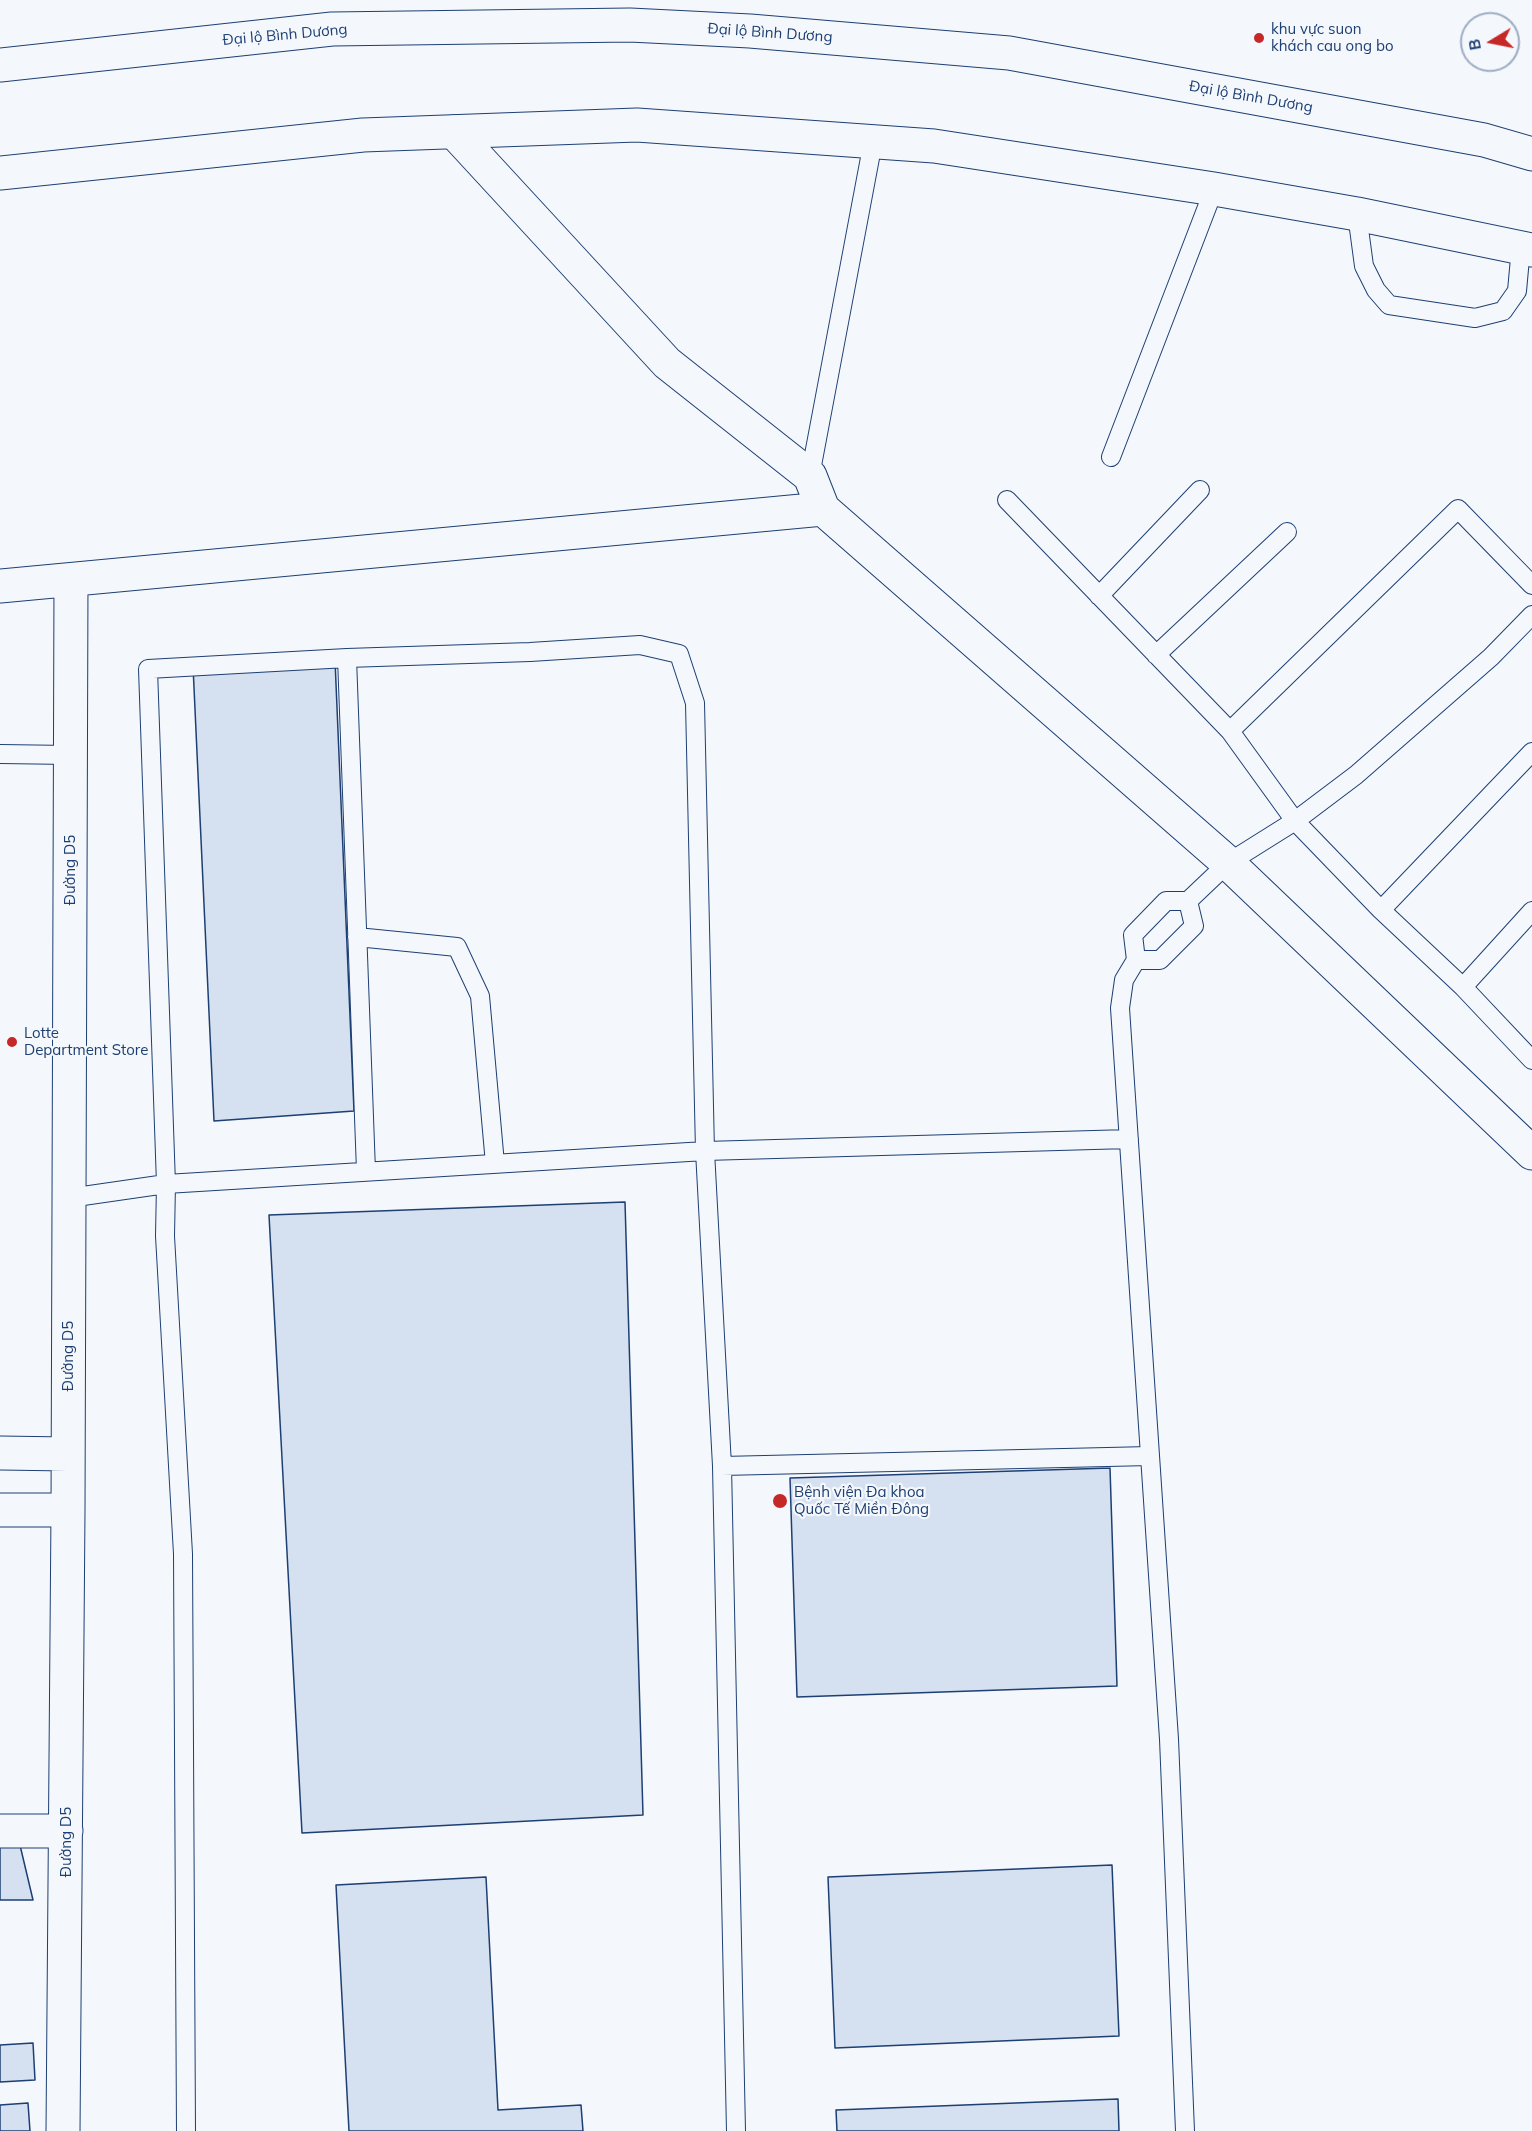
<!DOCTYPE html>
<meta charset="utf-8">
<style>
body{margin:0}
#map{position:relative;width:1532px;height:2131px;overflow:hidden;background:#f4f7fb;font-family:Mulish,sans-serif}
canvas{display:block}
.north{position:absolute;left:1460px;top:12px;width:60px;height:60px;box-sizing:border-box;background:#f4f7fb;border:2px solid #9eadc5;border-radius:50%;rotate:260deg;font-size:16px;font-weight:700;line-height:24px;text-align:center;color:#1d3f73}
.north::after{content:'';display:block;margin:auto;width:21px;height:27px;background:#c62828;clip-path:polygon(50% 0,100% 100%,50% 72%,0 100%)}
</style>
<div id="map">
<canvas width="1532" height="2131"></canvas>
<div class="north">B</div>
</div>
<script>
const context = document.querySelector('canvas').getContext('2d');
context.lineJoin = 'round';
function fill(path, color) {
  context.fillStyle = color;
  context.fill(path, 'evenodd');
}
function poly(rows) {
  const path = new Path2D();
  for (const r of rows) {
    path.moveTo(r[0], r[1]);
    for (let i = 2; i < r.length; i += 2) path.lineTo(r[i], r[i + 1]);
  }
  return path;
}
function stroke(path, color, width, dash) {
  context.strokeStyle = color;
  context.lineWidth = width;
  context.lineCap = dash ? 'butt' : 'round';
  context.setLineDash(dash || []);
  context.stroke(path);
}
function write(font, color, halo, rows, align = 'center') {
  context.font = font + ' Mulish,sans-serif';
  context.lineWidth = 4.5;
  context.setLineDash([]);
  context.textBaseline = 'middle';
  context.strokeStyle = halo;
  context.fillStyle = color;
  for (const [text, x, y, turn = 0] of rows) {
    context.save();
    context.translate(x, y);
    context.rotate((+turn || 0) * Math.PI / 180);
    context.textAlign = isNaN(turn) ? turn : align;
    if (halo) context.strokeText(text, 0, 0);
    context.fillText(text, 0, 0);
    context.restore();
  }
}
const building = poly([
 [335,660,354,1111,214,1121,193,666,335,660],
 [625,1202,643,1815,302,1833,269,1215,625,1202],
 [1110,1468,1117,1686,797,1697,790,1478,1110,1468],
 [0,1840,19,1841,33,1900,0,1900,0,1840],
 [1112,1865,1119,2036,835,2048,828,1877,1112,1865],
 [486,1877,498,2110,581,2105,583,2131,349,2131,336,1885,486,1877],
 [33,2043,35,2080,0,2082,0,2045,33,2043],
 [1118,2099,1119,2131,837,2131,836,2110,1118,2099],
 [28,2103,30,2131,0,2131,0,2105,28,2103]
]);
fill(building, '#d5e0f0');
stroke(building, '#1d3f73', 1.5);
const service = poly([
 [1357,214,1364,266,1376,290,1389,305,1475,318,1503,311,1517,291,1521,247],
 [1111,457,1214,189],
 [810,476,873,142],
 [1007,500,1230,731,1295,821,1381,910,1463,987,1532,1060],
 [1099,596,1200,490],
 [1156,655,1287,532],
 [347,658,530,652,640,645,679,654,695,703,705,1151,722,1466,736,2131],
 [1230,731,1458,509,1532,585],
 [0,754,70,755],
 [1381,910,1532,752],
 [357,937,457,947,480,996,495,1164],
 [1136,960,1160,960,1194,926,1188,901],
 [1463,987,1532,911],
 [69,1198,166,1184,705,1151,1129,1139],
 [722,1466,1150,1456],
 [186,2131,183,1554,165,1236,166,1184,148,669,347,658,366,1171],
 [1185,2131,1169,1739,1120,1008,1124,980,1136,960,1133,935,1166,901,1188,901,1228,863,1295,821,1356,775,1491,657,1532,615]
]);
const minor = poly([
 [454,132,667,363,810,476,823,509,1228,863,1532,1153],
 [0,586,823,509],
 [0,1453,68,1454],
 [0,1510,68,1510],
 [0,1831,66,1831],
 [63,2131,68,1510,71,580]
]);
const trunk = poly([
 [0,65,332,29,630,25,750,31,1009,53,1484,140,1532,154],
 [0,173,363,135,637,125,934,146,1214,189,1357,214,1532,250]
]);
stroke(service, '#1d3f73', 20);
stroke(minor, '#1d3f73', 35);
stroke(trunk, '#1d3f73', 35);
stroke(service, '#f4f7fb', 18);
stroke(minor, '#f4f7fb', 33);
stroke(trunk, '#f4f7fb', 33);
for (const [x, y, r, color] of [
 [1259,38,6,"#c62828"],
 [12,1042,6,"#c62828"],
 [780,1501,8,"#c62828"]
]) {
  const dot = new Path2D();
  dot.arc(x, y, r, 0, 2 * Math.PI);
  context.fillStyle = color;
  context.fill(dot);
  stroke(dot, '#f4f7fb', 2);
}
write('15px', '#1d3f73', '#f4f7fb', [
 ["khu vực suon",1271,29],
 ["khách cau ong bo",1271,46],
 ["Lotte",24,1033],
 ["Department Store",24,1050],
 ["Bệnh viện Đa khoa",794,1492],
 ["Quốc Tế Miền Đông",794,1509]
], 'left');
write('15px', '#1d3f73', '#f4f7fb', [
 ["Đại lộ Bình Dương",770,33,4],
 ["Đại lộ Bình Dương",285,35,-5],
 ["Đại lộ Bình Dương",1251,97,10],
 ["Đường D5",70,870,-90],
 ["Đường D5",68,1356,-90],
 ["Đường D5",66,1842,-90]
]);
</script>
